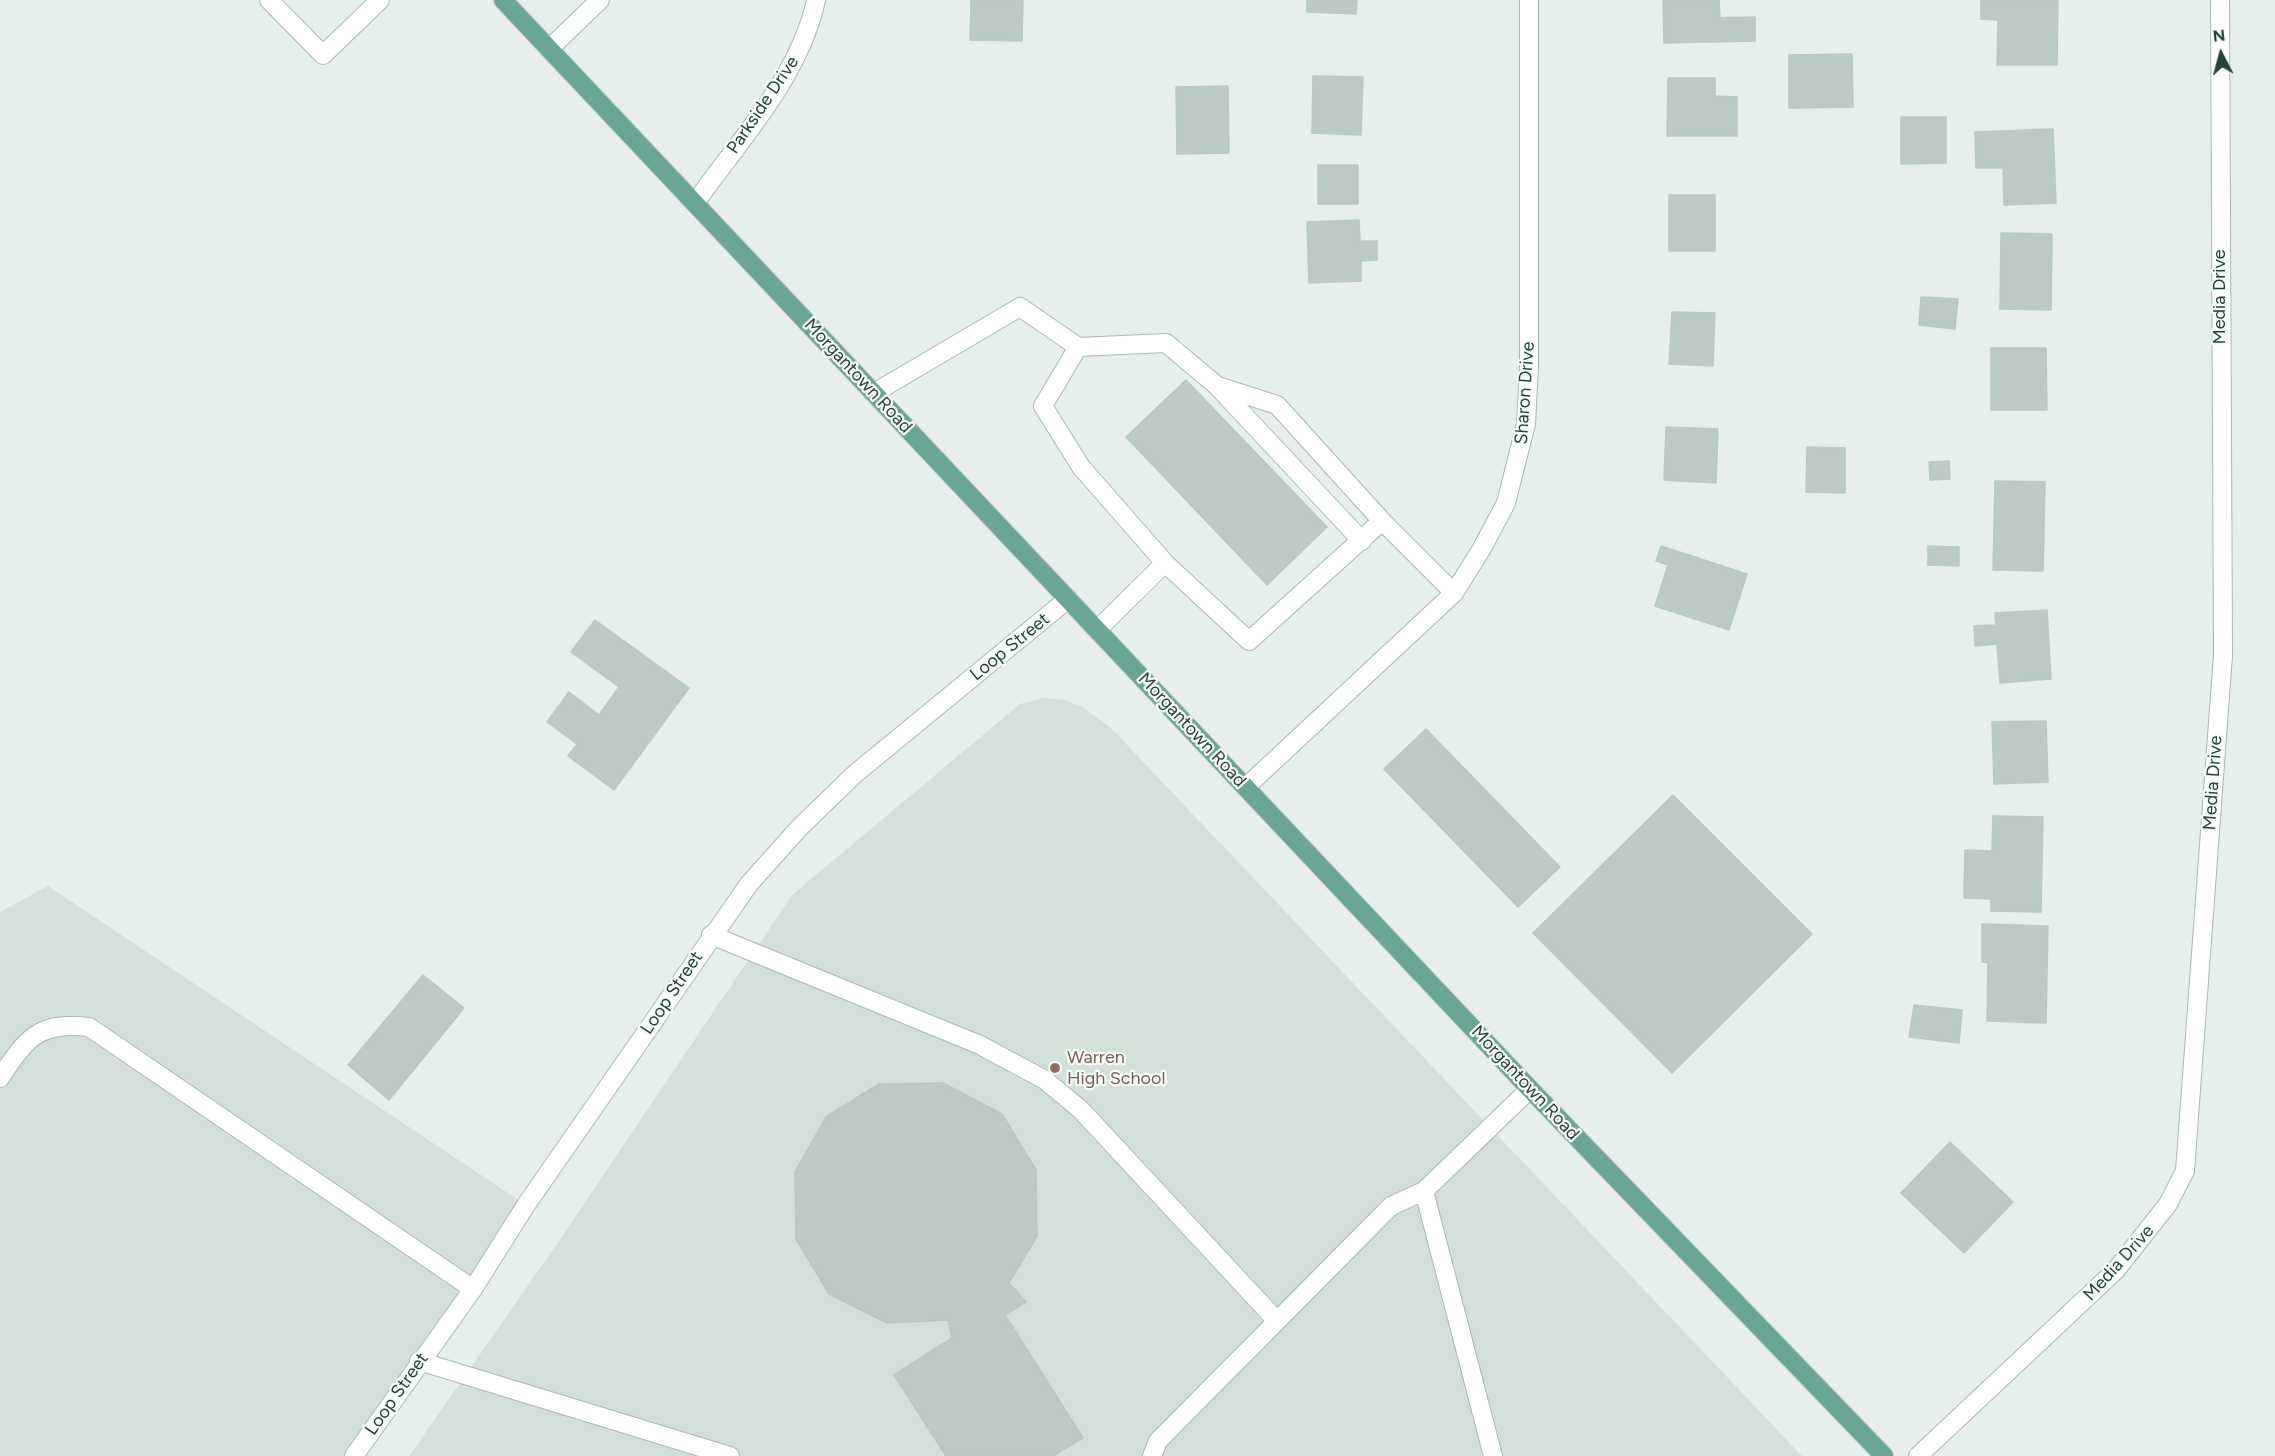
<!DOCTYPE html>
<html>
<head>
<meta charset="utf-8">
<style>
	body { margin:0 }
	#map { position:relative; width:2275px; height:1456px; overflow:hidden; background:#e6efeb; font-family:Figtree,sans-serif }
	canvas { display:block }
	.north { position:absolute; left:2191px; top:24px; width:60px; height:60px; -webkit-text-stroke:4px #f7fbf9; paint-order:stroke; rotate:354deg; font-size:16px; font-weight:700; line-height:24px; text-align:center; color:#24423a }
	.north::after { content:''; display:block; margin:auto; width:21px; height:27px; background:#24423a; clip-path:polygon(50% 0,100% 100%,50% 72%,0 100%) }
</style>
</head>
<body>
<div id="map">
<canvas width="2275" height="1456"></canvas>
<div class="north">N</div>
</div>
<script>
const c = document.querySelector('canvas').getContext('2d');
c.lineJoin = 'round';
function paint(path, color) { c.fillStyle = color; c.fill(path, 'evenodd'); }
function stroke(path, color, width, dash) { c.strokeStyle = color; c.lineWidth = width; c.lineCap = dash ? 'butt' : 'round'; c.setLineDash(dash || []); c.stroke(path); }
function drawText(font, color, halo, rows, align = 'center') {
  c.font = font + ' Figtree,sans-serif'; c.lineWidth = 4.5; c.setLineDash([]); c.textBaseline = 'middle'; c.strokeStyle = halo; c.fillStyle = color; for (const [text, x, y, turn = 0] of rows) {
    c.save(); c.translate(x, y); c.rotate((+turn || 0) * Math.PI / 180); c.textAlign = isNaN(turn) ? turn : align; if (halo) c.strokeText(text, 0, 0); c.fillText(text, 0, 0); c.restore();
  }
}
paint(new Path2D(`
	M1044 698 1065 700 1084 708 1111 728 1802 1456H409L559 1241 792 895 1020 704Z
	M48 886 526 1205 354 1456H0V912Z`), '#d4dfda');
const building = new Path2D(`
	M971 0H1023L1022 41 970 40Z
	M1307 0H1357L1356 14 1307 12Z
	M1663 0H1719L1720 18 1755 17V41L1664 43Z
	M1981 0H2058L2057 65H1997L1998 20 1981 19Z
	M1852 54 1853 107 1789 108V55Z
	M1313 76 1363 77 1361 135 1312 133Z
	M1668 78H1715V96L1737 97V136H1667Z
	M1228 86 1229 153 1177 154 1176 87Z
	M1901 117H1946V163L1901 164Z
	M2053 129 2056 203 2004 205 2003 168H1976L1975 132Z
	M1318 165H1358V204H1318Z
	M1669 195H1715V251H1669Z
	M1359 220 1360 241H1377V260L1361 261V281L1309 283 1307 222Z
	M2001 233 2052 234 2051 310 2000 309Z
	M1921 297 1958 299 1955 329 1919 325Z
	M1672 312 1715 313 1713 366 1669 364Z
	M1991 348H2046L2047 410H1991Z
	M1186 380 1327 527 1267 585 1126 437Z
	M1666 427 1718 429 1716 483 1664 480Z
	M1807 447 1845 448V493L1806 492Z
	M1949 461 1950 479 1930 480 1929 462Z
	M1995 481 2045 482 2043 571 1993 570Z
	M1661 546 1747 574 1729 630 1655 606 1668 565 1656 561Z
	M1928 546 1959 547V566L1928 565Z
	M2047 610 2051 679 2000 683 1997 644 1975 646 1974 626 1996 625 1995 613Z
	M595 620 689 688 614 790 568 756 577 744 547 722 569 692 599 715 619 687 571 652Z
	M2046 721 2048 782 1994 784 1992 722Z
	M1426 729 1560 867 1518 907 1384 769Z
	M1673 795 1812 934 1672 1073 1533 933Z
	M1993 816 2043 817 2041 912 1991 911V899L1964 898 1965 850 1992 851Z
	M1982 924 2048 926 2046 1023 1987 1021 1988 963 1982 962Z
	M423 975 464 1008 389 1100 348 1065Z
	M1914 1005 1962 1010 1959 1043 1909 1037Z
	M943 1083 1002 1114 1036 1170 1037 1236 1009 1283 1026 1302 1005 1315 1083 1438 1053 1456H946L894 1375 952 1338 948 1320 887 1323 829 1294 796 1239 795 1172 826 1117 879 1084Z
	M1950 1142 2013 1202 1964 1253 1901 1193Z`);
paint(building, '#bbcac4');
stroke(building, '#b8c9c2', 1.5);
const service = new Path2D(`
	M269 0 323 55 380 0
	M549 49 600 0
	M1078 347 1043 406 1081 467 1165 563 1249 641 1382 521
	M1218 386 1277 405 1382 521 1454 593
	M874 393 1020 307 1078 347 1166 343 1216 385 1362 541
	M1097 630 1165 563
	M711 935 980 1045 1045 1080 1081 1110 1277 1321
	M1424 1191 1493 1456
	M419 1361 730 1456
	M1152 1456 1158 1441 1391 1206 1424 1191 1530 1089`);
const minor = new Path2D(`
	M695 203C739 141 800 76 816 0
	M1246 787 1454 593 1481 550 1506 503 1526 424 1529 366V0
	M0 1078C26 1039 38 1021 89 1027L473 1289
	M354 1456 473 1289 526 1205 749 884 800 827 856 773 1068 599
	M1918 1456 2116 1270 2168 1204 2185 1171 2223 655 2220 0`);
const primary = new Path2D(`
	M503 0 1530 1089 1884 1456`);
stroke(service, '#a8b8b2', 20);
stroke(minor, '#a8b8b2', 20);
stroke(primary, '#c2cac8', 20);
stroke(service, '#fff', 18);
stroke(minor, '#fff', 18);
stroke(primary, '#6aa596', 18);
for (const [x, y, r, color] of [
	[1055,1068,6,"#8d6e63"]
]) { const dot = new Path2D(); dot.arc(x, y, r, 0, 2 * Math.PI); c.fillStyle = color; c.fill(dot); stroke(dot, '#f7fbf9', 2); }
drawText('18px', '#24423a', '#f7fbf9', [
	["Parkside Drive",763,105,-56],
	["Media Drive",2220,297,-90],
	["Morgantown Road",858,376,47],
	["Sharon Drive",1525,393,-86],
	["Loop Street",1010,647,-39],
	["Morgantown Road",1192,730,47],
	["Media Drive",2213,783,-86],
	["Loop Street",672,993,-56],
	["Morgantown Road",1525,1083,47],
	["Media Drive",2119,1263,-48],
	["Loop Street",397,1394,-55]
]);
drawText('18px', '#785e54', '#f7fbf9', [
	["Warren",1067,1058],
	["High School",1067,1079]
], 'left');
</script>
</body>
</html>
